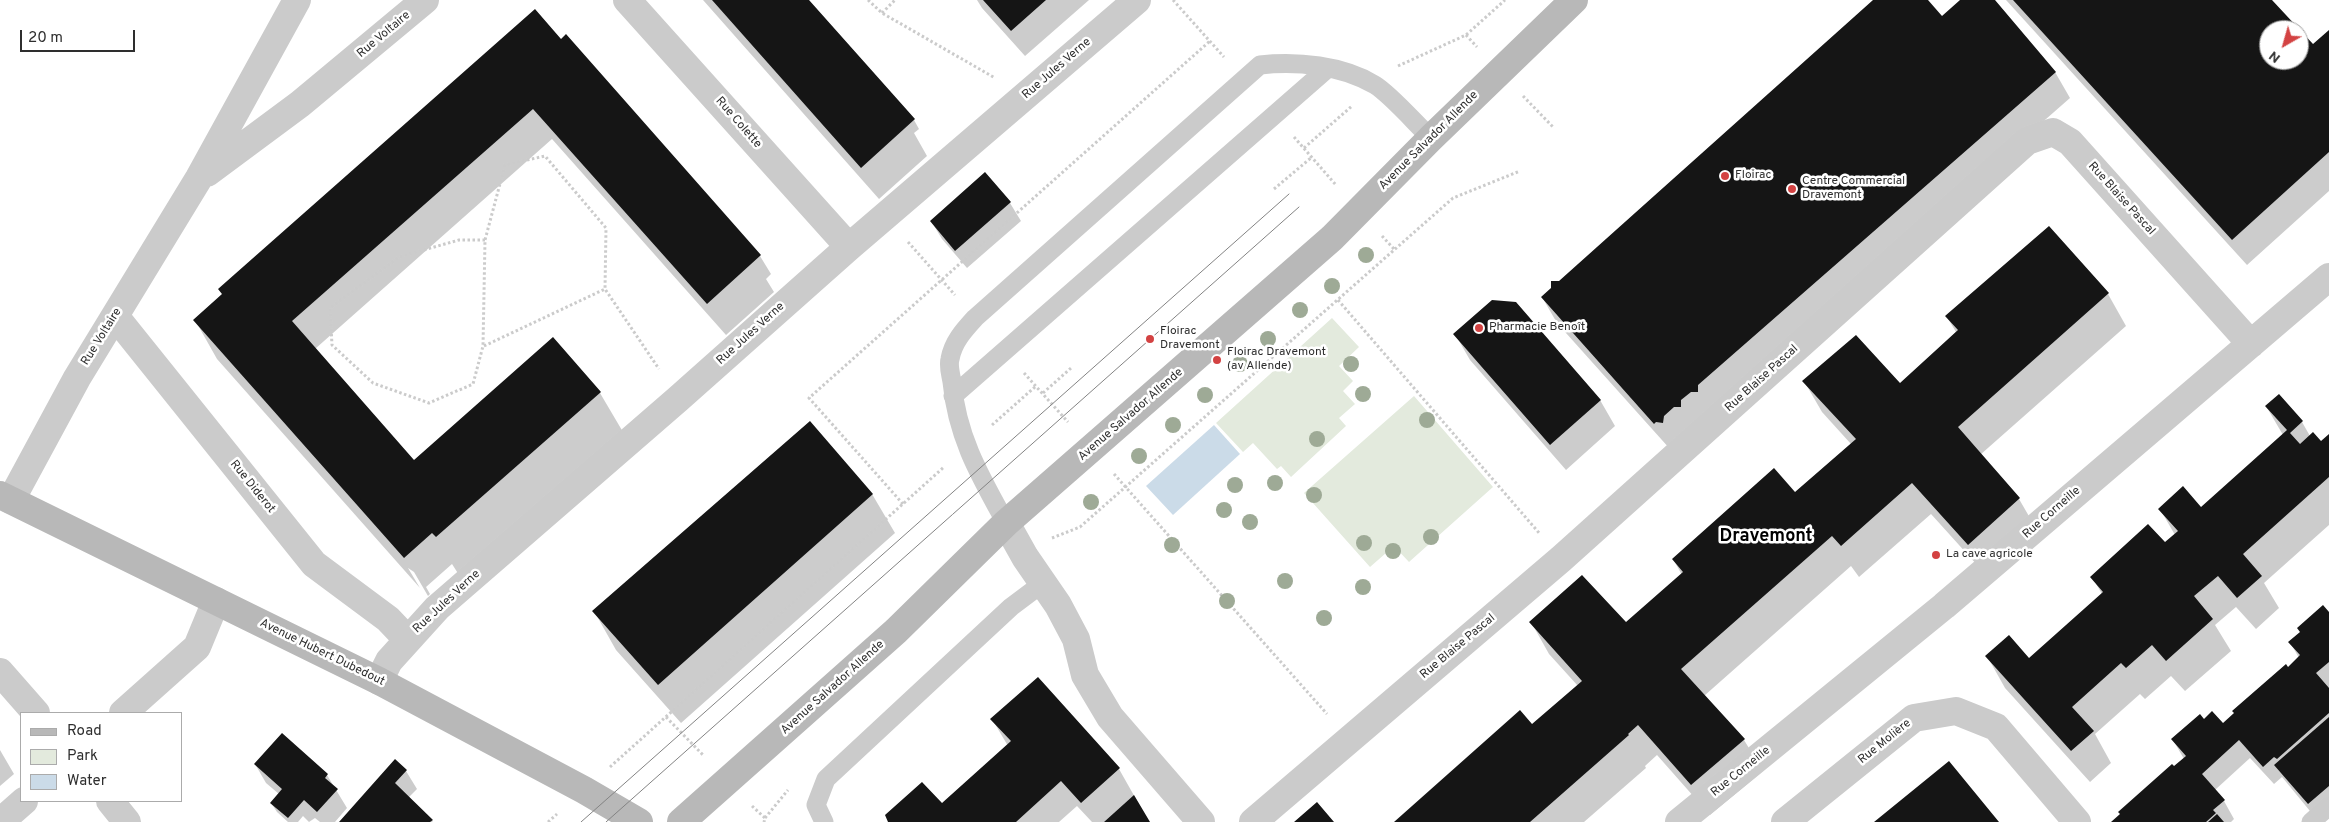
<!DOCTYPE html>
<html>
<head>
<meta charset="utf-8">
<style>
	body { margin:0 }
	#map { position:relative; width:2329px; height:822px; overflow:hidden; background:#fff; font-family:Overpass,sans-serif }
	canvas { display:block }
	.legend { position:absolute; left:20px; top:712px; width:162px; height:90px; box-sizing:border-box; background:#fff; border:1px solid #ababab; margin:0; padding:6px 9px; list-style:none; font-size:15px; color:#2e2e2e }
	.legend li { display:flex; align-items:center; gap:10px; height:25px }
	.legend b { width:25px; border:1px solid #ababab }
	.north { position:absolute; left:2259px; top:20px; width:50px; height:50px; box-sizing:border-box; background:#fff; border:1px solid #ababab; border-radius:50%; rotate:218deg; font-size:14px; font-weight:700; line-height:20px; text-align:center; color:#2e2e2e }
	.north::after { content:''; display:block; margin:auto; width:18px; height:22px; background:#d34242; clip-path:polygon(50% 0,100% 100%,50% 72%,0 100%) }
	.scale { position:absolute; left:20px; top:30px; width:115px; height:22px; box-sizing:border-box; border:2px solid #2e2e2e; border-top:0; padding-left:6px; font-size:15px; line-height:18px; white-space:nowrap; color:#2e2e2e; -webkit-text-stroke:4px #fff; paint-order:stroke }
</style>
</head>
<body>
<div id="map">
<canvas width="2329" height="822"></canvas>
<ul class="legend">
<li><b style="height:6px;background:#b8b8b8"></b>Road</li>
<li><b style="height:14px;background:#e3eadd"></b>Park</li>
<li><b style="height:14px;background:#cbdbe8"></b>Water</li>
</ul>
<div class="north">N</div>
<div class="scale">20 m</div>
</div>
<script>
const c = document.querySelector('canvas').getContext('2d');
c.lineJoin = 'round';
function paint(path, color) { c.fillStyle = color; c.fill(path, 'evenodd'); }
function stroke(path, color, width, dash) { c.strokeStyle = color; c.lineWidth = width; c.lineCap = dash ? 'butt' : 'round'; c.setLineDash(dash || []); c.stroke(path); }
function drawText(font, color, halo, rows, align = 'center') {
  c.font = font + ' Overpass,sans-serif'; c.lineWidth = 5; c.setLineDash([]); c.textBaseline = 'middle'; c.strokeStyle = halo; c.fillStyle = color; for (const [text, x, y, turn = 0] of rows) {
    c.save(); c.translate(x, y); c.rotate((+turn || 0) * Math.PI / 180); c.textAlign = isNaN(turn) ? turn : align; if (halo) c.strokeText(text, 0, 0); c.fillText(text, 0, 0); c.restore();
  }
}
paint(new Path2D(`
	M1332 318 1359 347 1339 366 1353 381 1343 391 1355 404 1339 418 1346 426 1291 477 1281 466 1277 469 1253 443 1243 452 1216 423Z
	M1414 396 1493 487 1409 562 1394 546 1370 567 1304 493Z`), '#e3eadd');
paint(new Path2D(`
	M1214 425 1240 454 1173 515 1146 486Z`), '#cbdbe8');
paint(new Path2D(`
	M703 0H808L914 120 919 129 914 133 927 156 879 199Z
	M977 0H1089L1025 56 982 8Z
	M1876 0H1926L1942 18 1962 0H1993L2055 72 2070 98 1670 449 1557 323 1542 297Z
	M2006 0H2271L2298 30H2269V60H2299V31L2313 46 2329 32V191L2247 265Z
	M566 36 760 256 771 274 766 279 774 292 726 335 552 139 315 349 414 462 553 339 600 393 623 432 459 575 452 564 426 587 430 594 428 596 414 572 408 568 420 588 217 359 195 320 223 295 219 290Z
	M984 174 1010 203 1021 221 967 268 942 239 931 221Z
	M2108 294 2126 326 1980 455 2019 499 2037 530 1987 576 1931 514 1859 577 1851 566 1704 696 1744 740 1763 771 1710 815 1657 755 1645 766 1646 768 1584 822H1396L1532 726 1578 686 1549 654 1531 622 1626 624 1682 575 1673 559 1795 494 1851 444 1822 412 1804 381 1900 385 1956 332 1947 317Z
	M1455 334 1600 400 1615 426 1566 470 1470 360Z
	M2266 406 2302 422 2310 436 2321 443 2329 436V525L2264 583 2279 608 2256 629 2236 607 2215 625 2231 651 2185 691 2171 676 2145 699 2140 694 2095 734 2111 763 2090 782 2005 688 1987 656 2029 660 2102 594 2092 577 2165 544 2175 535 2160 509 2201 508 2283 435Z
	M872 494 895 533 681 723 616 650 594 611Z
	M2329 614V813L2319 822 2282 777 2274 784 2250 758 2215 790 2224 801 2234 819 2231 822H2113L2184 759 2173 740 2204 720 2223 725 2299 658 2290 642Z
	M1038 679 1119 769 1149 822H1092L1077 806 1059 822H890L942 805 1008 746 992 719Z
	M0 750 14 774 0 786Z
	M395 761 406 771 417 789 408 798 433 822H340Z
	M255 764 327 775 347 808 335 822H320L315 818 309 822 303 816 298 822H288L277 812 271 803 279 794 266 783Z`), '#0003');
paint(new Path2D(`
	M712 0H809L915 119 861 168Z
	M983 0H1046L1011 31Z
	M1873 0H1928L1942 16 1960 0H1995L2056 72 1698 385V392H1691L1681 400V407H1674L1664 416 1663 423 1656 422 1654 424 1541 297 1551 288V281H1559Z
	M2013 0H2272L2313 44 2329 30V152L2232 240ZM2269 30H2299V60H2269Z
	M535 9 561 39 566 34 761 255 707 304 533 109 292 321 414 460 553 337 601 392 436 537 432 533 404 558 193 320 222 294 218 289Z
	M985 172 1011 202 955 251 930 221Z
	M2049 226 2109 293 1958 427 2020 498 1968 545 1912 483 1841 546 1832 536 1681 669 1745 739 1691 785 1638 725 1628 734 1629 735 1530 822H1394L1520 710 1532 724 1582 681 1529 622 1582 575 1626 622 1683 572 1672 559 1774 468 1795 492 1856 439 1802 381 1856 335 1900 383 1958 330 1945 316Z
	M1492 300 1516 302 1601 400 1550 445 1453 334Z
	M2279 394 2303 421 2290 433 2300 444 2313 432 2321 441 2329 434V477L2243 554 2262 576 2237 598 2218 576 2194 596 2213 619 2166 661 2152 645 2126 668 2121 663 2072 707 2094 731 2071 751 1985 656 2009 635 2029 658 2103 592 2090 577 2148 524 2165 542 2178 531 2158 509 2183 486 2201 507 2287 430 2265 406Z
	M810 421 873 494 658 685 592 611Z
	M2323 605 2329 612V662L2316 673 2329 688V713L2277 759 2274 757 2263 767 2239 740 2202 774 2225 800 2213 810 2216 813 2206 822H2111L2120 814 2118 812 2172 764 2174 766 2186 756 2171 739 2200 714 2204 719 2212 711 2223 723 2234 713 2232 711 2286 664 2288 667 2300 655 2288 642 2300 632 2297 628Z
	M1038 677 1120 768 1081 803 1061 781 1016 822H888L885 815 922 782 942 803 1011 741 990 719Z
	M2329 717V786L2308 804 2274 765Z
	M282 733 328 774 325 778 338 789 317 812 304 800 288 818 270 803 282 789 254 764Z
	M395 759 407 770 395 783 433 820 430 822H339Z
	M1949 761 1999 822H1874Z
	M1134 795 1150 822H1104Z
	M1317 802 1334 822H1294Z
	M2217 814 2224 822H2208Z`), '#151515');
stroke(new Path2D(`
	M868 0 882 13 995 78
	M1173 0 1224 57
	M882 13 895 0
	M1466 35 1477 47
	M1398 66 1466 35 1505 0
	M1523 96 1554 128
	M1294 137 1336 185
	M1304 148 1352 106
	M1274 189 1312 157
	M1382 236 1394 249
	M485 240H459L399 257 330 308 332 345 373 383 429 403 473 384 483 346 485 240 505 165 545 156 606 228 605 289 659 369
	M908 242 955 295
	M1338 300 1540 534
	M484 346 605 289
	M1024 373 1068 422
	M1043 393 1071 368
	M992 425 1036 386
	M1114 474 1327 714
	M903 504 809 398 1210 41
	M1052 538 1080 527 1453 198 1520 171
	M666 717 704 756
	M610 767 944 467
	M752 806 765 818 764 822
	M765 818 788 790
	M548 822 557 814`), '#cbcbcb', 3, [2.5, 2.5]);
stroke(new Path2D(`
	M953 396 1328 68
	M1006 523C980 476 957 437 952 382 951 375 948 366 950 359 953 342 964 330 975 318L1260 65C1297 61 1342 65 1375 85 1391 95 1416 124 1431 138
	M824 822 816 805 826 779 1011 607 1043 583
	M2311 822 2329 806`), '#cbcbcb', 19);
stroke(new Path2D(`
	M627 0 849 247
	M207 173 300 104 425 0
	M115 316 314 564 388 619 407 639
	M11 500 77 378 199 178 297 0
	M1006 523 1025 557 1058 605 1076 639 1085 675 1110 717 1201 822
	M0 672 36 713
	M379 681 389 661 437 608 678 399 849 247 1137 0
	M123 713 197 647 216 601
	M110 801 127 822
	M0 822 24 801
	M1253 822 1561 559 2027 141 2053 132 2070 142 2251 344
	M1679 822 1944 606 2329 277
	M1785 822 1914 718 1956 711 1996 727 2077 822`), '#cbcbcb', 28);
stroke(new Path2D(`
	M0 495 379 681 584 790 639 822
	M681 822 896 631 1006 523 1332 238 1431 138 1574 0`), '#b8b8b8', 28);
stroke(new Path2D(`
	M581 822 1289 194
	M606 822 1299 207`), '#838383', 1);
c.fillStyle = '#9eaa96';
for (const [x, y] of [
	[1366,255],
	[1332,286],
	[1300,310],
	[1268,339],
	[1240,364],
	[1351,364],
	[1363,394],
	[1205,395],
	[1427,420],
	[1173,425],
	[1317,439],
	[1139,456],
	[1275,483],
	[1235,485],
	[1314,495],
	[1091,502],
	[1224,510],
	[1250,522],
	[1431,537],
	[1364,543],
	[1172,545],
	[1393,551],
	[1285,581],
	[1363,587],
	[1227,601],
	[1324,618]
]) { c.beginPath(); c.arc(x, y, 8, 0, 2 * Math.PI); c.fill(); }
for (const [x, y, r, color] of [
	[1725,176,5,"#d34242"],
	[1792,189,5,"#d34242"],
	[1479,328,5,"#d34242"],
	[1150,339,5,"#d34242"],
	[1217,360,5,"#d34242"],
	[1936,555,5,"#d34242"]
]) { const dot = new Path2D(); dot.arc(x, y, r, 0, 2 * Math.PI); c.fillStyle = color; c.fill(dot); stroke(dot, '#fff', 2); }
drawText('12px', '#2e2e2e', '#fff', [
	["Rue Voltaire",384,35,-40],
	["Rue Jules Verne",1057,69,-41],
	["Rue Colette",738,123,49],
	["Avenue Salvador Allende",1429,141,-45],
	["Rue Blaise Pascal",2121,199,48],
	["Rue Jules Verne",751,334,-42],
	["Rue Voltaire",102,337,-58],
	["Rue Blaise Pascal",1762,379,-42],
	["Avenue Salvador Allende",1131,415,-41],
	["Rue Diderot",252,487,51],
	["Rue Corneille",2052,513,-41],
	["Rue Jules Verne",447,602,-43],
	["Rue Blaise Pascal",1458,647,-40],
	["Avenue Hubert Dubedout",322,653,26],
	["Avenue Salvador Allende",833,688,-42],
	["Rue Molière",1885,742,-39],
	["Rue Corneille",1741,772,-39]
]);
drawText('12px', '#2e2e2e', '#fff', [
	["Floirac",1735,176],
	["Centre Commercial",1802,182],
	["Dravemont",1802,196],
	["Pharmacie Benoît",1489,328],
	["Floirac",1160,332],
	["Dravemont",1160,346],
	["Floirac Dravemont",1227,353],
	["(av Allende)",1227,367],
	["La cave agricole",1946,555]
], 'left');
drawText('bold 18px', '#000', '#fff', [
	["Dravemont",1766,537]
]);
</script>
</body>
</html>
